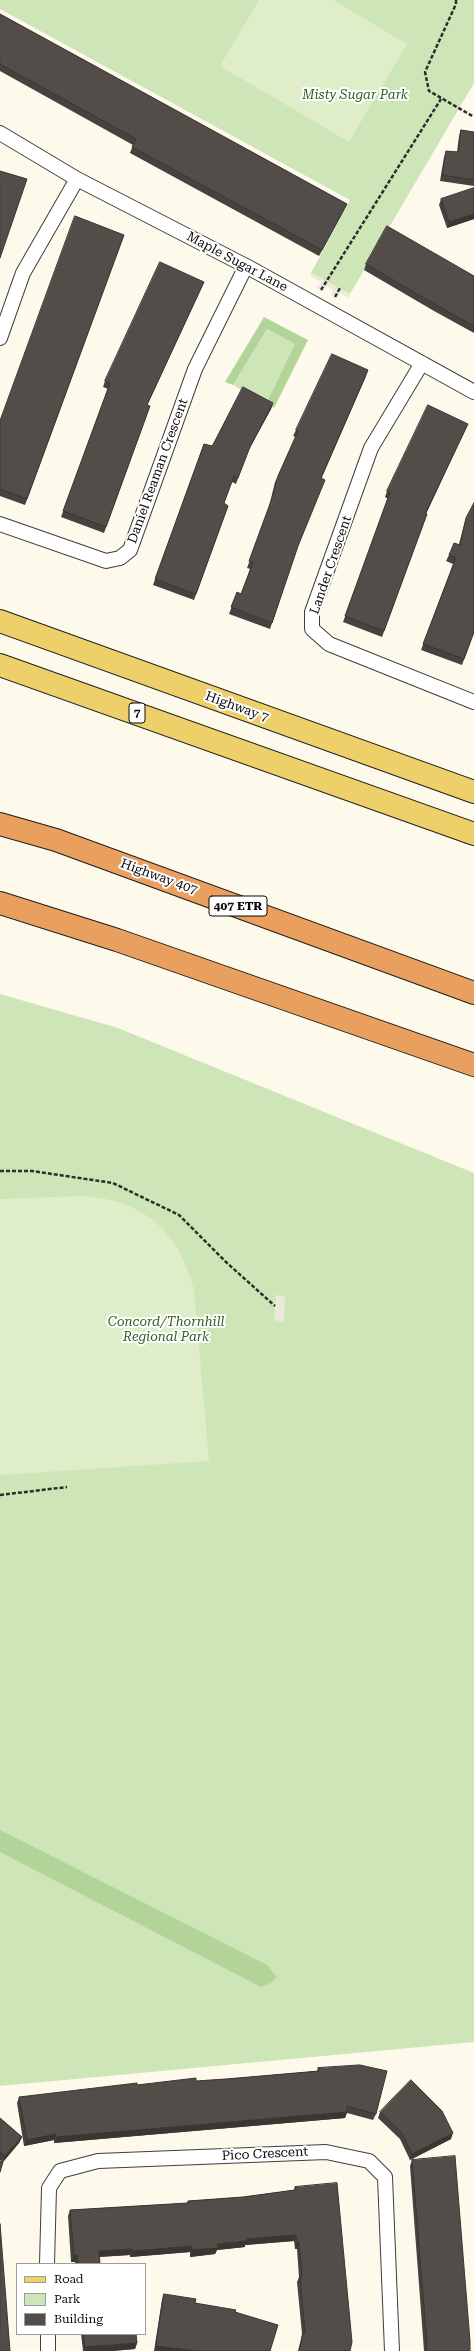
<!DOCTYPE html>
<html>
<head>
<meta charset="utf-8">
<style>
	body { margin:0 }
	#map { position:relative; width:474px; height:2351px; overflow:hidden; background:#fefaeb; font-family:"Roboto Serif",serif }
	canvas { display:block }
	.legend { position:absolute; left:16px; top:2263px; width:130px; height:72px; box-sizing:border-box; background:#fff; border:1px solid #9d9d9d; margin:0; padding:5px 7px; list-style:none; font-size:12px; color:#0b0b0b }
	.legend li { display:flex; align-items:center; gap:8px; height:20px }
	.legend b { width:20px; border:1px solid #9d9d9d }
</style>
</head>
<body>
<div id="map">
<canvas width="474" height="2351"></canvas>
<ul class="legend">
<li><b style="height:5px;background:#eed06a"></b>Road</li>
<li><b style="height:11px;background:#cee5b8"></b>Park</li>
<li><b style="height:11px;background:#534d49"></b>Building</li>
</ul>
</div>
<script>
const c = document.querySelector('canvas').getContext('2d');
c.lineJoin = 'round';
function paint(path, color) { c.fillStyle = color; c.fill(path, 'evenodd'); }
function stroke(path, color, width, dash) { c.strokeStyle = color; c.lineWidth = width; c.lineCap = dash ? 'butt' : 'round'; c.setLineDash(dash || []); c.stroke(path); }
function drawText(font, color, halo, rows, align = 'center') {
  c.font = font + ' "Roboto Serif",serif'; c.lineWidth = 4; c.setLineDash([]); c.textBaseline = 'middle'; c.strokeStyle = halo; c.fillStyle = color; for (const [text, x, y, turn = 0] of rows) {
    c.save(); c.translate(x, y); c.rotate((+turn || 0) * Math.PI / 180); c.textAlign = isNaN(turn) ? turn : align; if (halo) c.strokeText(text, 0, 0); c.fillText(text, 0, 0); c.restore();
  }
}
paint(new Path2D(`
	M0 0H474V83L350 294 311 273 350 200 0 9Z
	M267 329 295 344 266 404 233 385Z
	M0 994 118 1028 474 1173V2042L0 2086Z`), '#cee5b8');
paint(new Path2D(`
	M264 317 308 340 274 408 266 404 295 344 267 329 233 385 225 382Z
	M0 1830 267 1965 277 1977 271 1983 261 1987 0 1852Z`), '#b2d498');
paint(new Path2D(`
	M259 0H333L407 44 349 142 220 66Z
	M83 1196C144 1200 179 1231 194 1290L209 1461 0 1475V1199Z`), '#e0edc9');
paint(new Path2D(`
	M311 273 350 294 348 298 340 293 337 298 331 295 333 290 326 286 323 291 317 288 321 282 310 276Z
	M276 1295 285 1296 284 1322 274 1320Z`), '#ece8dc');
const street = new Path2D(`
	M0 133 77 179 246 266 474 392
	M0 338 23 273 77 179
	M422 363 371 448 312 612V629L329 644 474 702
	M0 524 106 561 120 558 130 550 195 369 246 266
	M47 2264 49 2188 60 2171 98 2161 326 2152 369 2161 385 2177 392 2351
	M48 2351V2334`);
const primary = new Path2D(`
	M0 621 474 792
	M0 665 474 834`);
const highway = new Path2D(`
	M0 824 56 840 474 993
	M0 903 117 940 474 1065`);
stroke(street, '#3e3e3e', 16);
stroke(primary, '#1c1c1c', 24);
stroke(highway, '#1c1c1c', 24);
stroke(new Path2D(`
	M456 0V4L425 72 429 91 474 117
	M321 290 441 99
	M335 297 340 288
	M0 1171H32L113 1183 179 1215 227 1263 275 1306
	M0 1495 67 1487`), '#2d2d2d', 2.5, [4, 2]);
stroke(street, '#fff', 14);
stroke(primary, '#eed06a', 22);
stroke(highway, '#e99f5d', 22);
paint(new Path2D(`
	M0 14 347 204 344 210 319 256 130 153 133 145 0 71Z
	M461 130 474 132V186L440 181 444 157 446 151 457 152 459 136Z
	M474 188V219L447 228 439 205 441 199Z
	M124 235 25 505 0 496V421Z
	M366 264 474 276V333L434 311 364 270Z
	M201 288 147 405 150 406 104 533 61 517 108 389 103 387 105 381Z
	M366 376 321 478 270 629 229 614 237 592 241 594 250 569 247 568 269 507 275 482 278 476 296 437 293 436 296 430Z
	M273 403 271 409 247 453 236 484 232 482 224 503 228 506 194 600 153 585 204 444 212 446Z
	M465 430 426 514H427L382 637 343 622 388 499 385 497 387 491Z
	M466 518 474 632 462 665 421 650 453 564 446 561 449 555 459 544 464 525Z
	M318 2068 376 2114 373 2120 347 2113 345 2118 54 2143V2140L24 2146 17 2103 19 2097 137 2085 196 2081 226 2079 317 2071Z
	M380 2112 451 2139 410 2160 400 2139 378 2118Z
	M0 2118 22 2137 19 2143 3 2162 0 2160Z
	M412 2160 470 2351H424L410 2166Z
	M295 2187 350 2351H298L301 2339 302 2334 297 2282 299 2277 297 2249H295L294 2241 245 2245V2247L217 2250 215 2254 190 2257V2252L130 2257V2255L99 2257 100 2264H75V2262H71L68 2216 70 2210 187 2203 188 2201 243 2197 294 2190Z
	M164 2294 195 2303 235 2312 270 2351H154L162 2300Z
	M81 2334H136L137 2343 135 2349 112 2351H83Z`), '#47423f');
paint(new Path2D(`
	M347 204 344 210 319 256 322 250Z
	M474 214V219L447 228 449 222Z
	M204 282 201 288 144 411 147 405Z
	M368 370 366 376 319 484 321 478Z
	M273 403 271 409 247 453 250 447Z
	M468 424 465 430 423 520 425 514Z
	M347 2112 345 2118 54 2143 56 2137Z
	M453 2133 451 2139 410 2160 412 2154Z
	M56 2134 54 2140 24 2146 27 2140Z
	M22 2137 19 2143 3 2162 5 2156Z
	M296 2235 294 2241 245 2245V2247L217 2250 215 2254 190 2257 192 2250 217 2244 247 2239Z
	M299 2242 297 2249H295L297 2243Z
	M192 2246 190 2252 130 2257 133 2251Z
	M132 2249 130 2255 96 2257 99 2251Z
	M77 2255 75 2262H71L74 2256Z
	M137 2343 135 2349 112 2351H84L85 2347Z
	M156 2346 196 2351H155Z`), '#3a3633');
const building = new Path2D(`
	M0 14 347 204 322 250 132 147 136 139 0 64Z
	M461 130 474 132V180L442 175 446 151 458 152Z
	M0 171 27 179 0 258Z
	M474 188V214L449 222 441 199Z
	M75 216 124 235 27 499 0 489V421Z
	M387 226 474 276V326L436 305 366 264Z
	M160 262 204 282 147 405 150 406 106 527 63 511 110 383 105 381Z
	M332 354 368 370 321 478 325 480 298 546 272 623 231 607 237 592 241 594 253 563 249 561 271 501 278 476 298 431 296 430Z
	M243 387 273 403 250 447 238 478 234 476 224 503 228 506 196 594 155 579 204 444 212 446Z
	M428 405 468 424 425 514H427L384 631 345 616 390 492 387 491Z
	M474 503V632L464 659 423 644 456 558 449 555 454 543 460 545 466 518Z
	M360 2065 387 2071 376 2114 347 2106V2112L56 2137V2134L27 2140 19 2097 137 2083V2085L196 2078V2081L226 2079 319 2071 318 2068Z
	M411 2080 442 2111 453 2133 412 2154 402 2133 380 2112Z
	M0 2118 22 2137 5 2156 0 2152Z
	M455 2156 470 2341V2351H426L427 2344 412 2160Z
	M0 2161 3 2162 0 2172Z
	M337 2183 352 2342 350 2351H299L303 2333H305L300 2276H302L299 2242 297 2243 296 2235 247 2239V2241L217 2244 218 2248 192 2250V2246L133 2251 132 2249 99 2251 100 2264H78L77 2255 74 2256 70 2210 188 2203V2201L243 2197 295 2190V2187Z
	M0 2224 10 2351H0Z
	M164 2294 196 2299 195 2303 236 2310 235 2312 278 2325 270 2351H196L156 2346Z
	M84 2334H136L137 2343 85 2347Z`);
paint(building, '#534d49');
stroke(building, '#3a3633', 1);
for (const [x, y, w] of [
	[137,713,16],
	[238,906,58]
]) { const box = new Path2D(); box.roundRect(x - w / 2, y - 10, w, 20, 3); c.fillStyle = '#fff'; c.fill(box); stroke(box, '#0b0b0b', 1); }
drawText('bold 12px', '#0b0b0b', null, [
	["7",137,713],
	["407 ETR",238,906]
]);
drawText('italic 13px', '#2d5d21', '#fff', [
	["Misty Sugar Park",355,95],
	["Concord/Thornhill",166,1322],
	["Regional Park",166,1337]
]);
drawText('13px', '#0b0b0b', '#fff', [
	["Maple Sugar Lane",237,262,28],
	["Daniel Reaman Crescent",158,471,-70],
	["Lander Crescent",331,565,-71],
	["Highway 7",237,707,20],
	["Highway 407",159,877,20],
	["Pico Crescent",265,2154,-3]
]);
</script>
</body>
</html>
